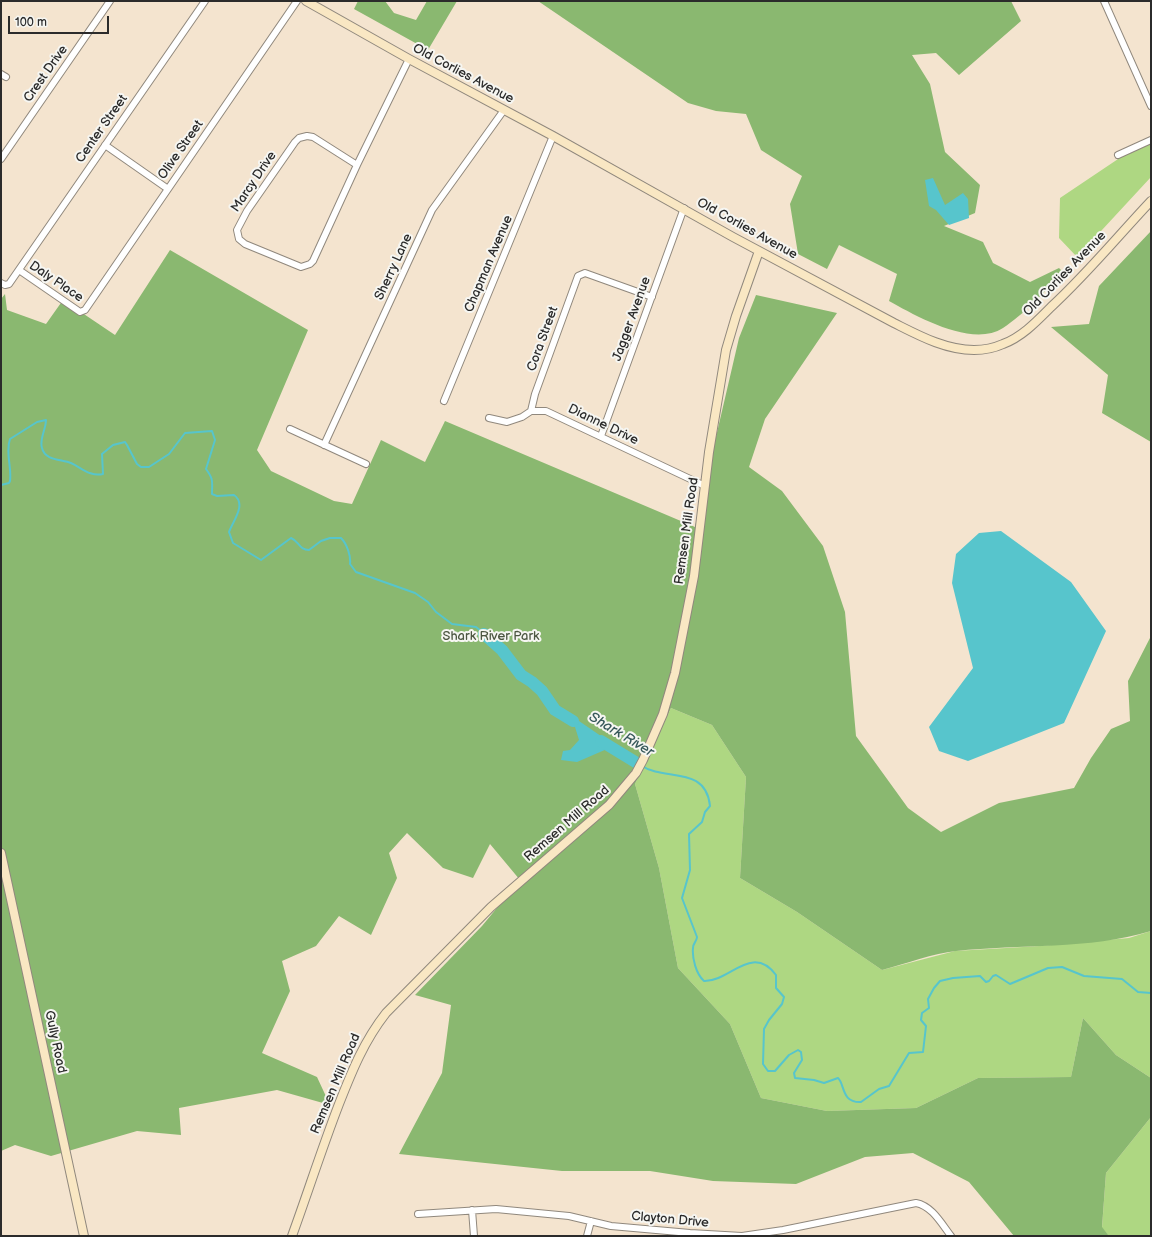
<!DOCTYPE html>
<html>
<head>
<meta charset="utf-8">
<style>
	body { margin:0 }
	#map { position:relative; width:1152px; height:1237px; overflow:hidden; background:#f4e4cf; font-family:"Balsamiq Sans",sans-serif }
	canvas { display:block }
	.frame { position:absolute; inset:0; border:2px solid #2b2b2b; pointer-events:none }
	.scale { position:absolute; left:8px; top:16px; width:101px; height:18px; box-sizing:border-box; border:2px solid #2b2b2b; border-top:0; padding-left:5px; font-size:12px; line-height:14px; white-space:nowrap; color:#2b2b2b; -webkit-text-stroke:3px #f6f6f2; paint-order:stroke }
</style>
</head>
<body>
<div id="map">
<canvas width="1152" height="1237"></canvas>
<div class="frame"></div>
<div class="scale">100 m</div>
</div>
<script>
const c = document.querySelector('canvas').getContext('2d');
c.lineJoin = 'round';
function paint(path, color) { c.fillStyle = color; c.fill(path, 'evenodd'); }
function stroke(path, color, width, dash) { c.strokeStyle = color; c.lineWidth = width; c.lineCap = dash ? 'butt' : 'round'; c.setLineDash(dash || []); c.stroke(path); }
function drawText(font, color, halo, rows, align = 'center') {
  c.font = font + ' "Balsamiq Sans",sans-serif'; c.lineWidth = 4; c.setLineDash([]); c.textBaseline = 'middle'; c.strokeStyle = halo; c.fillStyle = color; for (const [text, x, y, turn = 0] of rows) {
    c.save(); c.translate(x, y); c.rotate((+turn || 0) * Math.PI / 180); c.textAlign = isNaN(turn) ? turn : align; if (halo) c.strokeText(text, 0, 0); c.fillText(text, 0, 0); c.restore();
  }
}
paint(new Path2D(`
	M1151 142V177L1077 257 1059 238 1060 198 1127 153Z
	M671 708 712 725 746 777 740 878 797 912 882 970 955 951 1040 946 1129 938 1151 931V1078L1116 1055 1083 1018 1071 1077 978 1078 916 1108 827 1111 761 1098 730 1024 678 968 659 868 635 784Z
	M1151 1117V1236H1109L1102 1228 1106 1173Z`), '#aed782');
paint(new Path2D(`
	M358 1H385L394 13 416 20 427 1H457L428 50 354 9Z
	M538 1H1011L1021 21 959 75 936 53 912 55 930 84 945 152 980 185 975 213 944 226 983 242 993 263 1030 282 1059 268 1063 272C1047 290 1023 315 1003 328 972 348 916 316 889 301L897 274 839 245 827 269 798 254 790 204 802 176 761 150 746 114 716 111 688 103Z
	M1151 231V442L1102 413 1108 375 1051 327 1089 324 1099 286Z
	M170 250 308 330 257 450 271 471 334 501 352 504 381 440 425 462 445 421 695 527 739 338 756 295 837 313 765 419 749 467 782 491 823 546 845 612 856 736 908 808 941 832 999 803 1074 788 1091 758 1111 729 1130 721 1128 681 1151 636V931C1088 950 1021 944 956 951 934 953 905 964 882 970L797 912 740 878 746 777 712 725 671 708 635 784 659 868 678 968 730 1024 761 1098 827 1111 916 1108 978 1078 1071 1077 1083 1018 1116 1055 1151 1078V1117L1106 1173 1102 1227 1109 1236H1014L969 1182 913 1153 865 1157 796 1184 713 1181 650 1171H562L399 1154 442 1073 451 1005 415 995 482 926 520 880 490 844 473 878 443 868 407 833 389 853 397 878 371 935 339 916 316 946 282 961 290 991 262 1053 317 1077 330 1105 277 1090 179 1108 181 1135 137 1131 51 1156 15 1145 1 1151V299L5 294 7 310 46 324 63 300 115 335Z`), '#8ab870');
paint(new Path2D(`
	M933 178 945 205 963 193 968 199 969 218 949 225 936 210 929 206 925 180Z
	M1001 531 1071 582 1106 631 1064 723 968 761 939 751 929 727 973 668 952 583 956 554 979 533Z
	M563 710 614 745V750L607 749 577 762 561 760 563 751 570 750 579 740 575 727 559 714Z`), '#57c5cc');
stroke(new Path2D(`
	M1 485 9 483 10 481C12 466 5 453 10 439L37 422 46 420C46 429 39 440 42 448 45 461 62 459 71 463 82 468 90 477 103 474L102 454 113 445 125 442 127 445 137 464 141 467H149L169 454 185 433 212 431 215 440 206 469C214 480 212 481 212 494L217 496 234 495C247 504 233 521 229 532L233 543 261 560 291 538C299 541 299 550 309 550L321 541 330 538H341C347 544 351 556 350 564L356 572 415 593 428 602 436 612 452 624 476 627 501 647 515 667 531 681 559 714
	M642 766C664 781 706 765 710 806L705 812 702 822 689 834 690 870 682 898 697 937C697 941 693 943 693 948 692 958 696 974 704 981 729 982 752 943 776 975V988L784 997 782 1004 769 1020 764 1029 763 1064 768 1071H775L789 1055 798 1050 801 1052 802 1060 794 1073 795 1078 814 1080 824 1083 838 1078C845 1084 841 1103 861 1102L879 1089 889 1086 909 1053 923 1052 926 1026 921 1020 922 1013 929 1008 928 999 934 988 940 981 953 978 980 976 986 982 989 981 993 976 996 975 1010 984 1048 968 1062 967 1084 976 1122 979 1138 992 1151 993`), '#57c5cc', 2);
stroke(new Path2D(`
	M484 634 502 650 521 675 532 682 542 691 555 710 573 721
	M601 741 637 763`), '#57c5cc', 12);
const street = new Path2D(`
	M1104 1 1151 106
	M1 74 6 77
	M307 136 313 137 357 165 313 261 310 264 301 267 245 244 239 239 237 230 247 211 295 142 299 138Z
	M105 145 168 189
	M1118 155 1151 140
	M1 159 110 1
	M357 165 409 59
	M19 270 80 312 85 310 297 1
	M1 283 5 285 9 284 205 1
	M444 401 553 136
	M531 411 535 394 578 276 585 273 652 297
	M489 418 507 422 522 417 531 411H546L705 486
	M290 429 366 464
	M601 436 684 208
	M324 445 432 210 504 110
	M472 1210 474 1236
	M418 1214 496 1209 569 1216 611 1226 690 1233 742 1236 783 1230 916 1203C932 1206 941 1223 951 1236
	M587 1236 591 1221`);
const secondary = new Path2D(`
	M306 1 409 59 553 136 733 237 894 323C918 335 945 350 974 350 984 350 994 348 1003 344 1022 337 1037 321 1051 307 1087 274 1118 236 1151 201
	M1 853 84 1236
	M292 1236C308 1192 322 1148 339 1104 352 1071 364 1041 386 1013L491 907 609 805 636 773 643 760 663 714 675 673 694 576 709 452 726 350 736 316 759 251`);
stroke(street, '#90887d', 8);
stroke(secondary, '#90887d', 10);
stroke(street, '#fff', 6);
stroke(secondary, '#f9e7c3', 8);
drawText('13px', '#2b2b2b', '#f6f6f2', [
	["Crest Drive",46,74,-55],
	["Old Corlies Avenue",463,74,28],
	["Center Street",102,129,-55],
	["Olive Street",181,150,-55],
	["Marcy Drive",254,182,-56],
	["Old Corlies Avenue",747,229,29],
	["Chapman Avenue",489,264,-67],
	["Sherry Lane",394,267,-65],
	["Old Corlies Avenue",1065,274,-46],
	["Daly Place",56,282,34],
	["Jagger Avenue",632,319,-70],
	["Cora Street",543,339,-70],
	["Dianne Drive",603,425,26],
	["Remsen Mill Road",687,531,-82],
	["Remsen Mill Road",567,824,-41],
	["Gully Road",55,1042,78],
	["Remsen Mill Road",336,1084,-67],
	["Clayton Drive",670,1220,5]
]);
drawText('13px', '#4c5641', '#f6f6f2', [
	["Shark River Park",491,637]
]);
drawText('italic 14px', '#38595b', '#f6f6f2', [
	["Shark River",621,735,31]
]);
</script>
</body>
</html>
